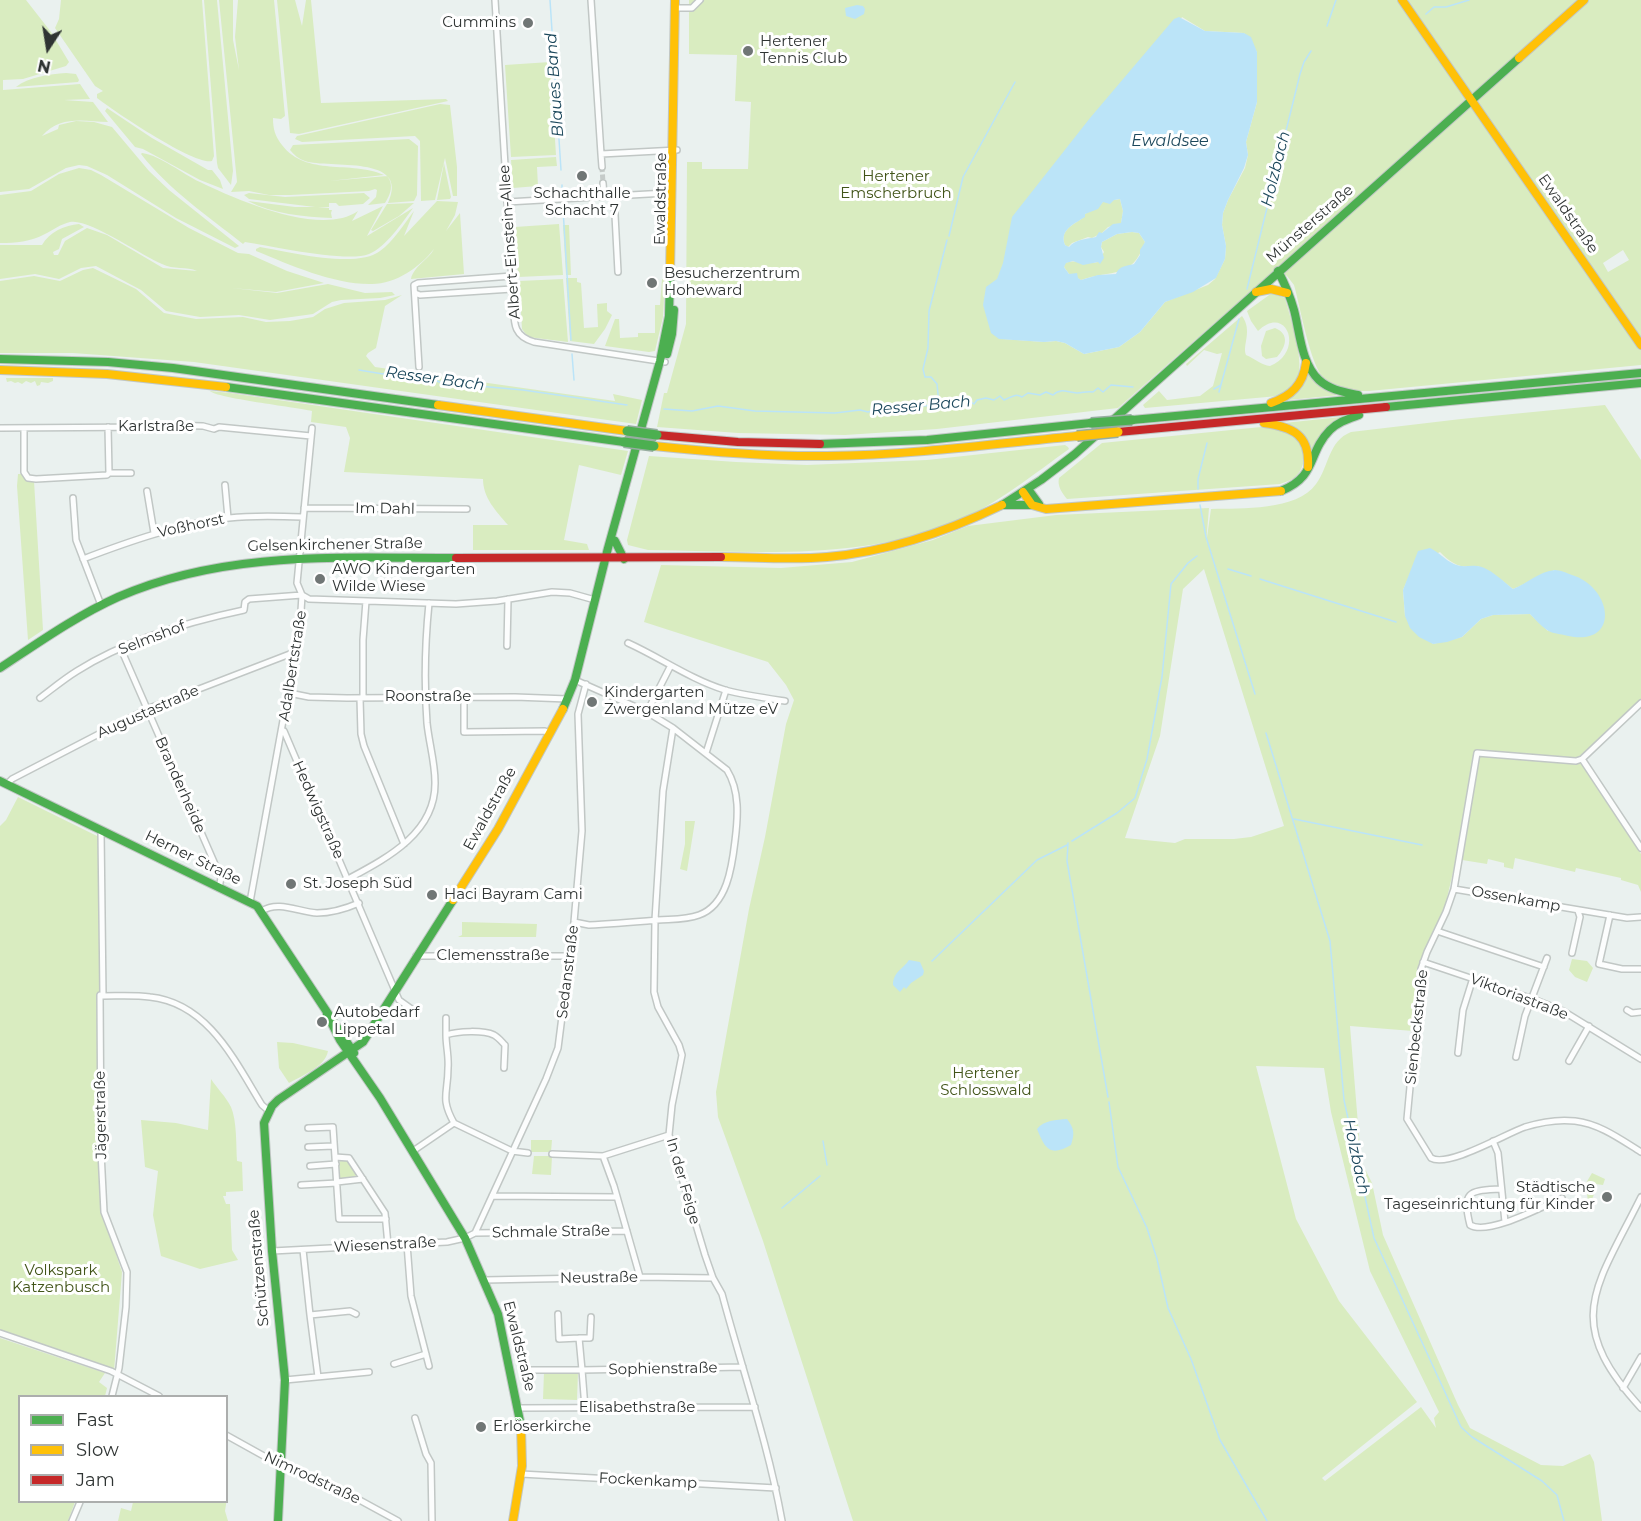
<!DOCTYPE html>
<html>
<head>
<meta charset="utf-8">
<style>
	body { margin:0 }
	#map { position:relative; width:1641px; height:1521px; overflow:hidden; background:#eaf1ef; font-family:Montserrat,sans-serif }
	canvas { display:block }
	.legend { position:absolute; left:18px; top:1395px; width:210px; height:108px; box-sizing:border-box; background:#fff; border:2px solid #acaead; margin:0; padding:8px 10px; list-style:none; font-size:18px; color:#2f3433 }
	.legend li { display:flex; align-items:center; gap:12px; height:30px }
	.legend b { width:30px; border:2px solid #acaead }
	.north { position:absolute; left:18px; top:18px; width:60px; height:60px; -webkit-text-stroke:4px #fff; paint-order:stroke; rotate:192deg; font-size:16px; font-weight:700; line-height:24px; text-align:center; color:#2f3433 }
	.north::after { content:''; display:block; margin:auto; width:21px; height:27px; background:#2f3433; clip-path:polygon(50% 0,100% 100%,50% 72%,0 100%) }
</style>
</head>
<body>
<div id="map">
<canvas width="1641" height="1521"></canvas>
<ul class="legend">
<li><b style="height:8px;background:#4caf50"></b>Fast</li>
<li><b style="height:8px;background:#ffc107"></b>Slow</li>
<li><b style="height:8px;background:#c62828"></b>Jam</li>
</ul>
<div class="north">N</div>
</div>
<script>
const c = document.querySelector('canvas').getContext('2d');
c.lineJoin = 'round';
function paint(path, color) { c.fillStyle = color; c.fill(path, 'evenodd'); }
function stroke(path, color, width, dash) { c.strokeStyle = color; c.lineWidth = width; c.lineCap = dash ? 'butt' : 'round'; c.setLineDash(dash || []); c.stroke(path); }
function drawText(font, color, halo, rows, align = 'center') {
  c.font = font + ' Montserrat,sans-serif'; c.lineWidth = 6; c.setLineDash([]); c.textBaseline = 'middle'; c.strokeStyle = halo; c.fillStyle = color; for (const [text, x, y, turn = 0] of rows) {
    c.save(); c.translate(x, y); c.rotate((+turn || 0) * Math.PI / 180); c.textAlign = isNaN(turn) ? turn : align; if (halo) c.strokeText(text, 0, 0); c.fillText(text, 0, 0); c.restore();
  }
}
paint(new Path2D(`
	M0 0H26L51 32 69 62 66 66 23 79 3 80V90L80 84 90 99 64 100 93 102 108 122C84 121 60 115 42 136L58 129 59 125 76 121 94 122 112 127 149 171 169 190 239 246 235 248 176 218 107 175 87 166 79 165 66 168 29 189 0 192Z
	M61 0H202L214 156 212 161C195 166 114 111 97 98V94L103 91 95 86 55 28 59 19Z
	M204 0H217L233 171 231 185 218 168 217 163Z
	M219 0H233V40L239 70 235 37 238 0H274L285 116 281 119 273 118C273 129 275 136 282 145 306 177 351 160 384 175L329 181 387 176C394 184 391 194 385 203L368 205 376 197 377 190 375 189 369 191 290 195H269L249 191 231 192 237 182Z
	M277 0H295L302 26 306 0H311L321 103 446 99 448 101 299 134 290 133Z
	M689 0H1641V365L1369 391C1354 391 1336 391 1324 379 1310 365 1300 306 1294 285L1287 276 1276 269 1118 408 937 429 845 435 738 433 657 427 664 393H667L686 324 687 162H702V169H748L751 102 735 101 737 55 689 54ZM1182 17 1205 31 1244 33 1257 52V102L1246 142 1248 155 1245 168 1228 200 1223 213 1222 225 1226 246 1225 259 1215 279 1208 285 1165 302 1140 332 1119 347 1084 354 1065 343 1056 341 1044 342 1003 339ZM1623 250 1629 260 1608 272 1603 263Z
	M550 62 556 155 511 157 505 65Z
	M66 73 76 74 79 80 78 82 16 87C28 77 50 74 66 73Z
	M440 104 450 105 457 167V196H453L445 158 435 200 421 201 420 141 415 136 302 142 295 139 297 136Z
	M107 108 152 138 208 170H212L220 180 223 189 200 180 143 149 135 147 105 111Z
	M409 139 418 146 417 195 414 201 388 203C411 154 329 169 305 161 299 159 294 155 290 150L293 145Z
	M142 153C162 156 182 174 200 182 237 200 321 237 358 211L352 221 383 206 367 236 413 208C402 223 386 247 369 254 347 263 271 246 245 242L243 244C208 216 169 190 141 154Z
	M556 157 557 166 537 167 538 186 513 188 511 160Z
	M444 163 451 197 450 199 437 200Z
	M79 168 91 170 101 175 189 228 238 253 249 254 287 271 324 283 276 292 232 288 277 293 328 284 365 293 392 292 395 295 380 298 341 300 332 302 313 314 270 320 239 315 200 317 166 311 141 290 96 266 81 268 59 279 35 274 0 279V245H42C49 232 65 225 79 224L84 227 62 239 59 249 53 252 54 255H58L65 241 87 228 107 235 163 268 197 271C187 266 173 270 162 264 142 256 89 218 70 222 61 224 53 230 45 234 30 242 16 243 0 243V195L31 191 59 174Z
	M249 193 285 197 364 193 370 198 363 204 339 206 336 203H329V207H318L329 208V210H332L331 213 332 218C304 217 273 214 248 201L295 207H315L249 199 244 195Z
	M1120 199 1123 211 1121 224 1108 227 1102 233 1092 238 1088 237 1072 243 1068 247 1065 245C1059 230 1073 225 1084 217L1085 214 1103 202Z
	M437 201 458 202 455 215 446 231 460 213 464 274 411 279C413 267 429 259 434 249 420 267 396 284 372 284 335 285 290 265 256 251V249L260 247C289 252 357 269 380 251 393 242 404 224 414 211L404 236Z
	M414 203 399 216 373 231 371 230 387 204Z
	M559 224 563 275 518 277 515 227Z
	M563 225H569L571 275H566Z
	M1132 232 1139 233 1145 242C1132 280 1112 269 1081 280L1069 274 1064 267 1065 263C1077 259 1086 265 1098 262L1104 252 1101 247 1102 242 1117 234Z
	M93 268 136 289 164 313 196 319 243 317 266 322 290 321 313 317 325 309 344 303 385 300 402 295 385 306 376 348 368 353 366 356 375 367 615 401 613 394 642 400 636 424 194 362 73 353H0V281L34 276 60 281 83 270Z
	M566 278H577V282L581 283 584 328 598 327 597 304 607 303V311L612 315 605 329 594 344 570 341Z
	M563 279 568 342 528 337 522 329 519 281Z
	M662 279 665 280 663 317 655 351 649 352 605 346 615 319H619L620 338 638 337V333H655V305H660Z
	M1272 293 1285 298C1290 317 1304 358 1298 377 1294 386 1287 391 1278 396L1145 408 1143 405 1159 391 1167 400 1200 396 1213 386 1222 353 1217 354 1204 350 1187 366 1186 364 1242 316C1253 331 1242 345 1246 355 1255 359 1262 365 1270 366 1305 352 1287 303 1258 331L1251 321 1247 311Z
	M1275 328C1290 334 1286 347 1277 357L1266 359 1262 356 1261 346 1266 331Z
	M1307 368 1339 395 1288 400Z
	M6 378H53V381L48 383 41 382 40 385 37 386 35 381 31 383 26 381 22 384 18 382 15 383 11 381 7 382Z
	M210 391 230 393 628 451 621 475 579 465 564 540 587 544 589 550H473V525H508C496 511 483 498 483 479L344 472 350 438 346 427 311 422 312 411C295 407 216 398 210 391Z
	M1605 405 1641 460V699L1580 757 1641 854V892L1638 885 1621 880V878L1576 868 1575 872 1515 858 1513 869 1504 867V863L1488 859 1487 864 1456 859 1445 907 1426 950 1413 1031 1350 1026 1361 1161 1372 1183 1383 1235 1458 1405 1470 1428 1541 1465 1563 1466 1590 1454 1594 1462 1602 1521H853L763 1241 718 1117 716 1092 749 909 765 837 786 724 794 700 786 685 768 662 644 622 661 565 781 568 852 562 933 540 968 526 1056 515 1209 508 1206 544 1211 509C1241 508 1297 511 1316 484 1329 467 1328 441 1351 432L1461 419ZM1440 552C1452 564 1460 569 1478 566L1500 579 1513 589C1528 583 1540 575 1555 570L1548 631 1530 614 1493 615 1481 619 1462 637 1433 644 1405 616 1403 590 1414 565ZM1204 569 1284 826 1251 837 1234 839H1185L1175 843 1125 838 1160 736 1183 589ZM1256 1066 1324 1068 1331 1112 1370 1271 1439 1412 1434 1418 1436 1428 1421 1407 1325 1481 1322 1478 1417 1402 1339 1301 1296 1219Z
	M1341 417 1312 460 1310 454 1284 423Z
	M1271 426C1278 429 1288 431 1294 435 1308 445 1307 468 1294 478 1290 481 1284 482 1280 484L1067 499C1062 493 1057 486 1059 478L1102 443Z
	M1065 445 1068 447 1069 449C1034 474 997 504 958 521 859 562 752 551 648 550L628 545 627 540 649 456 736 462 807 465 927 460Z
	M18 474H23L34 481 43 630 28 640 17 486Z
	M18 797 99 837 102 1212 122 1272 114 1371 0 1333V826L6 820Z
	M685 821H695L687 871 680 869 685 844Z
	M462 922 537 924 536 937H458L462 935Z
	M1572 959 1587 961 1593 968 1587 982 1575 977 1569 970Z
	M277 1042 293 1043 328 1051C325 1067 303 1075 289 1083L279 1068Z
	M211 1079C217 1088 226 1097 231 1107 237 1121 236 1145 237 1161L242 1162 243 1191 226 1192V1196H223L226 1204H230L232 1250 238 1260 200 1269 161 1256 153 1215 158 1171 145 1167 141 1120 176 1123 208 1130Z
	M531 1140H552L551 1152H531Z
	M534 1156H552L551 1175 532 1174Z
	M341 1160 348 1161 356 1174 355 1178H340L339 1163Z
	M1592 1173 1605 1179 1603 1185 1595 1184 1592 1189 1595 1192 1590 1204 1588 1203 1586 1183Z
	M0 1338 105 1373 99 1382 107 1388 105 1396H20V1502H75L68 1521H0Z
	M544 1372H578L577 1400 543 1399Z
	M227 1498 225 1511 228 1521H118L121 1508 131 1511 133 1502H226Z`), '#d9ecc0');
paint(new Path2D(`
	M857 5 863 6 865 9 864 14 855 19 846 16 845 8Z
	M1179 17 1205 31 1244 33 1251 37 1257 52V102L1246 142 1248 155 1244 168 1228 200 1223 213 1222 225 1226 246 1225 259 1216 278 1193 292 1165 302 1140 332 1119 347 1084 354 1065 343 1056 341 1044 342 999 339 991 333 983 305 986 287 997 279 1003 263 1012 217 1090 118 1174 19ZM1120 199 1123 211 1121 223 1113 224 1102 233 1099 232 1096 237C1087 239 1076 239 1069 247L1065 245C1059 230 1074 224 1085 217V214L1098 209 1103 202 1110 204 1114 200ZM1132 232 1139 233 1145 242 1140 250V255L1134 264C1126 266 1119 266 1116 274L1098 275 1081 280 1078 278 1077 273 1069 274 1064 267 1066 263 1073 261 1083 265 1098 262 1100 264 1104 258 1101 247 1102 242 1117 234Z
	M1430 548C1439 552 1445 560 1454 564 1463 568 1468 565 1477 566 1489 567 1503 581 1513 589 1527 584 1539 571 1555 570 1560 570 1567 573 1572 575 1614 588 1621 650 1564 635 1559 634 1551 633 1547 630 1541 626 1535 619 1530 614L1493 615 1481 619 1462 637 1447 642 1433 644 1419 637 1410 628 1405 616 1403 590 1418 551Z
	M909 960 920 962 924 971 923 975 911 983 906 989 904 987 900 992 893 985C893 972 903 969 909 960Z
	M1067 1119C1074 1128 1075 1133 1071 1145 1050 1157 1045 1149 1037 1129 1044 1120 1056 1120 1067 1119Z`), '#bbe4f8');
stroke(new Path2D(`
	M550 0 561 170
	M1426 14 1434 7H1446L1469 0
	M1327 26 1336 0
	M562 185V190
	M563 209 571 340
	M949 236 963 177 1015 82
	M1247 289 1300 74 1304 62 1311 51
	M572 354 574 380
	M359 370 383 374 387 372 404 378 412 376 421 380 434 379 439 382 445 381 467 385 523 390 627 405
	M1214 389 1221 385
	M1219 392 1239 319
	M939 404 937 384 931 377H925L923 369 928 348 929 311 947 240
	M664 409 692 411 718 406 755 411 835 413 860 410 868 412 877 409 888 411 904 407 939 405 944 402 949 404 955 400 961 405 970 401 974 404 977 400 986 398 994 400 1000 396 1004 400C1012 397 1015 393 1022 397L1028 393 1040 395 1046 392 1053 395C1061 387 1068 393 1077 393 1083 393 1086 391 1093 392L1098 388 1103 392 1111 385 1133 387
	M1198 489V479L1207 443
	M1200 505 1206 537 1255 694
	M1228 569 1251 576
	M1260 579 1396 622
	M1266 733 1330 941 1344 1100 1374 1238 1461 1427 1472 1437 1542 1481 1557 1495 1564 1521
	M1294 819 1422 845
	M1072 841 1117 813 1135 798 1147 759 1162 677 1171 584 1188 563 1197 556
	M1068 843 1067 861 1108 1097
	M932 961 1037 860 1067 845
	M1109 1102 1118 1167 1147 1228 1157 1259 1168 1308 1191 1359 1220 1440 1267 1521
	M823 1141 827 1165
	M782 1208 820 1176`), '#bbe4f8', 1.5);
stroke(new Path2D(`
	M602 167 603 183`), '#c5cbc9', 5, [5, 2.5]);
const street = new Path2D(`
	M495 0 513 298C515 319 510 335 534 342L665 362
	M591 0 601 154 677 150
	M675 8H692L700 0
	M601 154 602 167
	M603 183 604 196
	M614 196 618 272
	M507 202 666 193
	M415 293 420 295 512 289
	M419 367 414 285 418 283 512 276
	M0 428 155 427 160 425 203 426 214 429 219 427 311 436
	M24 428V472L28 478 36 479 107 475 109 473 108 427
	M109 473H131
	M225 485 228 518
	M147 491 154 533
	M73 498 76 540 101 605
	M304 508 467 509
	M83 559C130 541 179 524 229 518 254 515 278 516 303 517
	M628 643C661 658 690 679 725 690 744 695 765 698 785 701
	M507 646 508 599
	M121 649 221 878 219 888
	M289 693 309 697 347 698 515 697 568 699
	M464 697V732L545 731 549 733
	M40 698C52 689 64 679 77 671 126 640 187 622 244 610L245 602 249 599 302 595 309 599 456 604 497 601 552 592 570 593 595 600
	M360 698 361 734 364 746 404 844
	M363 698V640L366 601
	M1641 703 1582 759 1576 761 1477 753 1454 889 1446 912 1427 952 1421 969 1407 1119 1431 1158C1448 1168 1505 1134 1525 1127 1541 1122 1558 1119 1575 1121 1600 1124 1620 1139 1641 1152
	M647 712 670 667
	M673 728 663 791 655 920 654 992 658 1007 679 1045 682 1055 672 1105 669 1135 705 1255 713 1278 722 1294C742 1369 768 1443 782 1521
	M284 731 399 1000 413 1010
	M706 753 726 690
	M1582 759 1641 848
	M7 784 12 779 147 709 295 652
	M101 831 103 996 100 995 101 1152 104 1212 127 1272 126 1307 119 1368 112 1396
	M348 879C387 858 436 833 435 782 435 762 429 743 427 723 424 683 425 643 429 603
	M1454 889 1627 918 1641 917
	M250 902 300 627 302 595 297 583 312 428
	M262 911C278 900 299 912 317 913 333 913 345 909 359 903
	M1610 915 1599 964 1622 969H1641
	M574 922 589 925C612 924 635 922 658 920 671 919 686 920 699 915 727 905 732 867 735 841 738 817 740 791 727 770L673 728 647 712 575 680
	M1437 931 1544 967
	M1572 953 1580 917 1578 911
	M416 956H570
	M1423 962 1533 999 1563 1011 1641 1059
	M103 996C119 996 135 995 150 997 208 1003 235 1061 262 1105L269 1111
	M1627 1010 1632 1013 1641 1012
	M446 1018V1035
	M1458 1053 1463 1010 1473 978
	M1516 1057 1525 1016 1547 958
	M1569 1061 1589 1026
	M454 1123C440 1098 448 1094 448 1068 449 1057 446 1046 446 1035 458 1031 483 1030 494 1035 498 1037 502 1042 505 1045L504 1068
	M308 1128 333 1127 335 1157
	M1493 1141 1498 1153 1505 1222
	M308 1147 334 1146
	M413 1151 454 1123 512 1151 528 1153
	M552 1154 603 1156 669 1135
	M603 1156 614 1186 640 1277
	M310 1166 336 1164
	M337 1182 363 1179
	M301 1185 337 1183
	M1501 1189C1471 1191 1461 1189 1470 1225 1488 1236 1543 1206 1562 1198
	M492 1196 617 1197
	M1641 1197C1596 1288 1561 1321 1641 1408
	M386 1219H339L335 1157 349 1158 385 1213 388 1245
	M475 1233 627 1231
	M407 1244 411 1296 429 1366
	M303 1250 310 1315
	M272 1251 447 1242 465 1238 475 1233 546 1079 558 1048 574 922 582 831 578 714 586 684
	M484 1280 640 1277 713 1278
	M558 1314 559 1339 579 1338
	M0 1333 111 1371 159 1396
	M394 1364 426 1354
	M523 1370H582L579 1338H590L591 1317
	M318 1377 310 1315 350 1311 356 1314
	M285 1380 369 1372
	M1623 1388 1641 1357
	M518 1408 755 1407
	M585 1408 582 1370 743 1367
	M415 1418 426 1454 431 1463 432 1521
	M226 1435 280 1465 354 1497 398 1521
	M521 1474 776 1488
	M72 1521 80 1502`);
const fast = new Path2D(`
	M1278 271C1285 284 1290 296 1294 310 1300 333 1301 363 1319 380 1330 390 1344 392 1358 395
	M667 354 672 334 674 310
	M0 359 108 362 173 368 438 405
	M226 387 624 442
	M1386 407 1641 383
	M1132 420 1641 373
	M820 444 927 440 1091 423
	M1028 489 1039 504
	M1281 491C1318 476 1307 453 1330 430 1338 422 1348 419 1359 415
	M1002 505 1041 480 1075 454 1519 58
	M1002 505H1032
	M615 541 624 559
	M0 668C38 643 76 616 118 597 225 550 342 558 456 558
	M563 709 575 680 608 548 660 361 669 316 670 273
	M0 781 257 906 354 1053
	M327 1014 340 1040 380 1098 465 1238 498 1314 521 1426
	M278 1521 285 1380 272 1251 264 1123 272 1106 278 1100 363 1042 453 900`);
const slow = new Path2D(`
	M1402 0 1641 345
	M1519 58 1584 0
	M670 273 675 0
	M1256 292 1271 289 1287 293
	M0 370 107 374 226 387
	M1271 403C1291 396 1303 385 1306 363
	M438 405 627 431
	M1264 423C1293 427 1310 435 1308 467
	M654 446C711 452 769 457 827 456 911 455 994 444 1077 436
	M1023 492 1032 505 1046 509 1281 491
	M721 557C756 557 792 560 827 557 887 552 948 531 1002 505
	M453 900 498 829 563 709
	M513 1521 522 1466 521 1426`);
const jam = new Path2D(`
	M1118 432 1386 407
	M657 435 738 442 820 444
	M456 558 721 557`);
stroke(street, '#c1c7c5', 8);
stroke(fast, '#c1c7c5', 10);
stroke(slow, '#c1c7c5', 10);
stroke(jam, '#c1c7c5', 10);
stroke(street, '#fcfdfd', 5);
stroke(fast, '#4caf50', 8);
stroke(slow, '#ffc107', 8);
stroke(jam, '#c62828', 8);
const fastBridge = new Path2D(`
	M1091 423 1132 420
	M627 431 657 435
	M624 442 654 446`);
const slowBridge = new Path2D(`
	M1077 436 1118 432`);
stroke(fastBridge, '#97ada0', 12, []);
stroke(slowBridge, '#97ada0', 12, []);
stroke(fastBridge, '#4caf50', 9);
stroke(slowBridge, '#ffc107', 9);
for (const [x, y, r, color] of [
	[528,23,6,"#707675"],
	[748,51,6,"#707675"],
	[582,176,6,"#707675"],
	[652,283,6,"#707675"],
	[320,579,6,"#707675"],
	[592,702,6,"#707675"],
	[291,884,6,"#707675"],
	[432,895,6,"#707675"],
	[322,1022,6,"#707675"],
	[1607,1197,6,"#707675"],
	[481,1427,6,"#707675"]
]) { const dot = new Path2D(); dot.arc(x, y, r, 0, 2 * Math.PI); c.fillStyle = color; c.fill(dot); stroke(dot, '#fff', 2); }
drawText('15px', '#2f3433', '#fff', [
	["Cummins",516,23,"right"],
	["Hertener",760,42],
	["Tennis Club",760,59],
	["Schachthalle",582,194,"center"],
	["Schacht 7",582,211,"center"],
	["Besucherzentrum",664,274],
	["Hoheward",664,291],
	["AWO Kindergarten",332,570],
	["Wilde Wiese",332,587],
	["Kindergarten",604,693],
	["Zwergenland Mütze eV",604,710],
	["St. Joseph Süd",303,884],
	["Haci Bayram Cami",444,895],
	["Autobedarf",334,1013],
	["Lippetal",334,1030],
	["Städtische",1595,1188,"right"],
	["Tageseinrichtung für Kinder",1595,1205,"right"],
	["Erlöserkirche",493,1427]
], 'left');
drawText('15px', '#415418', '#fff', [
	["Hertener",896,177],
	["Emscherbruch",896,194],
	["Hertener",986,1074],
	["Schlosswald",986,1091],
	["Volkspark",61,1271],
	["Katzenbusch",61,1288]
]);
drawText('15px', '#2f3433', '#fff', [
	["Ewaldstraße",661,199,-89],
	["Ewaldstraße",1568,214,55],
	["Münsterstraße",1310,224,-41],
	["Albert-Einstein-Allee",510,242,-94],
	["Karlstraße",156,427],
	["Im Dahl",385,509,1],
	["Voßhorst",191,526,-12],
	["Gelsenkirchener Straße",335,545,-1],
	["Selmshof",152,638,-21],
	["Adalbertstraße",293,666,-81],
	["Roonstraße",428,697],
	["Augustastraße",148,712,-24],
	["Branderheide",180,785,66],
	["Ewaldstraße",490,809,-61],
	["Hedwigstraße",318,810,66],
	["Herner Straße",193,858,26],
	["Ossenkamp",1516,899,10],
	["Clemensstraße",493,956],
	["Sedanstraße",568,972,-83],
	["Viktoriastraße",1519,997,21],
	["Sienbeckstraße",1417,1027,-84],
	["Jägerstraße",101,1115,-91],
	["In der Feige",683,1181,74],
	["Schmale Straße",551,1232,-1],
	["Wiesenstraße",385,1245,-3],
	["Schützenstraße",259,1268,-95],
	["Neustraße",599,1278,-1],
	["Ewaldstraße",519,1346,76],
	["Sophienstraße",663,1369,-1],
	["Elisabethstraße",637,1408],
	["Nimrodstraße",312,1478,25],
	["Fockenkamp",648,1481,3]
]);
drawText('italic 16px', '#1b475b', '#fff', [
	["Blaues Band",555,85,-94],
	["Ewaldsee",1170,141],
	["Holzbach",1276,169,-76],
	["Resser Bach",435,379,8],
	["Resser Bach",921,406,-5],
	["Holzbach",1356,1157,78]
]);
</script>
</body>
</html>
